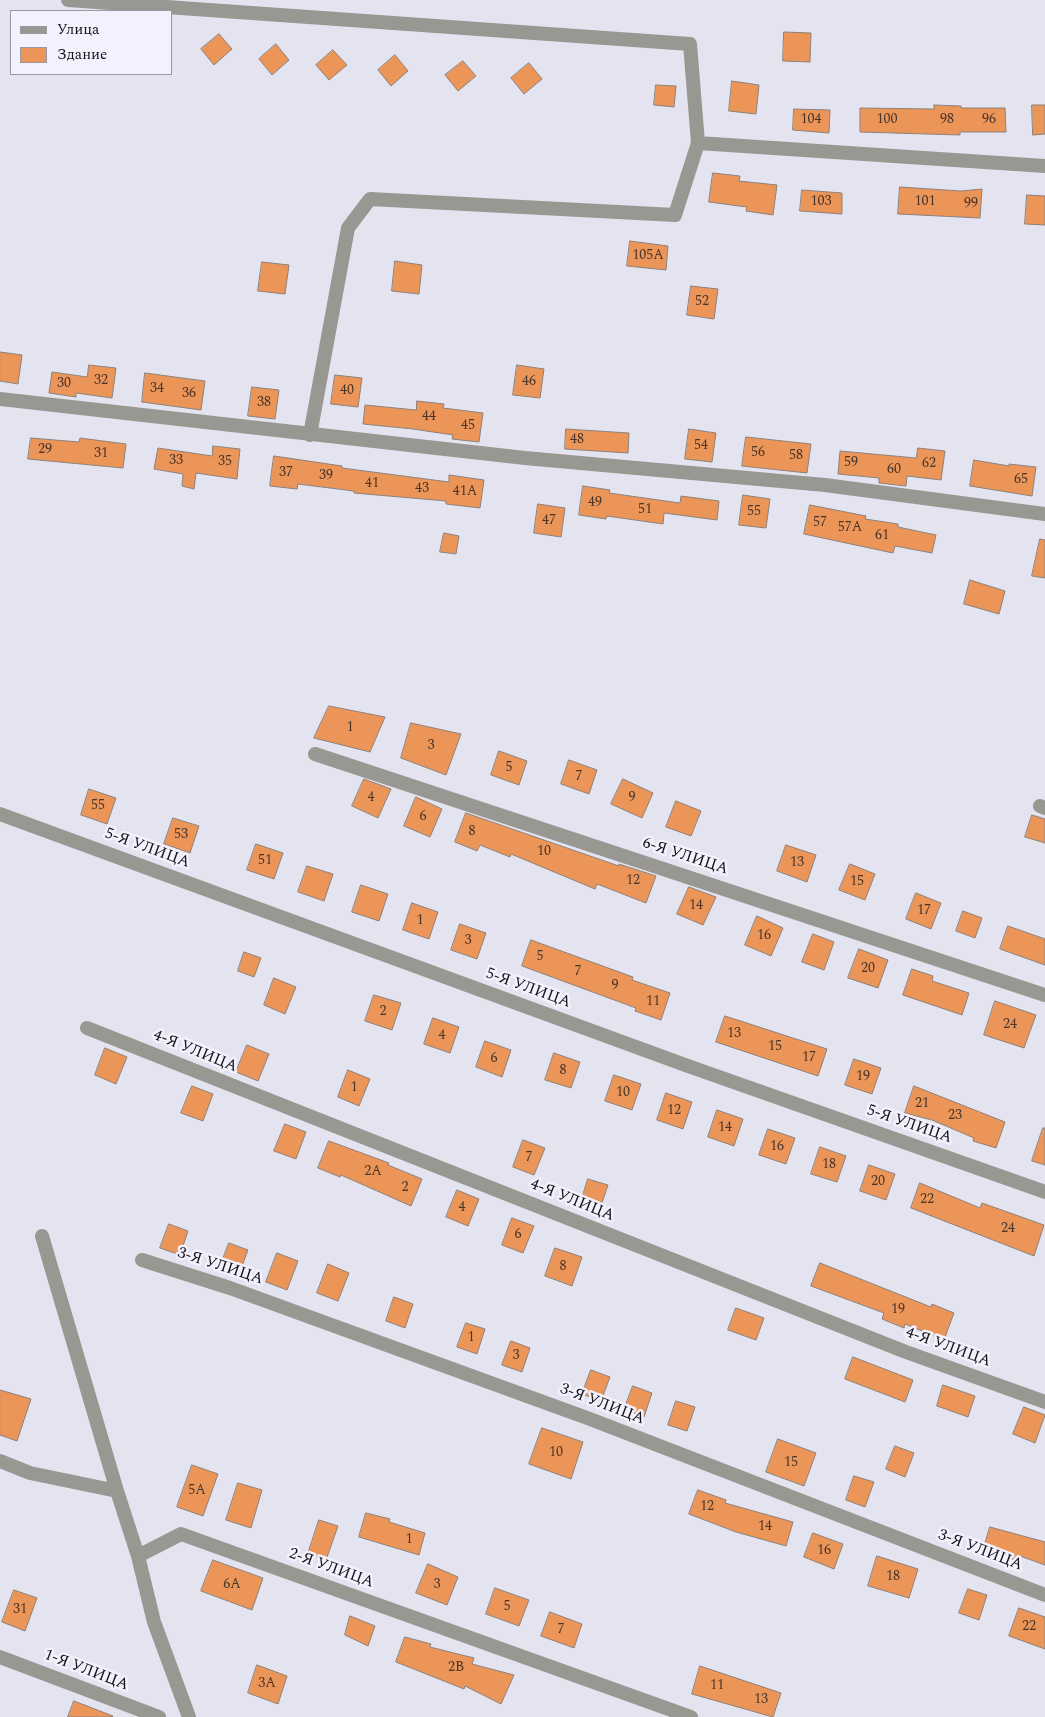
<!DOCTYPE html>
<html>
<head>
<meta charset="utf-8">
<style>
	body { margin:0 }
	#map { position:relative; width:1045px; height:1717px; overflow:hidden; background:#e4e4f0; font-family:Spectral,serif }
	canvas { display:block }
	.legend { position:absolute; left:10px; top:10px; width:162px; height:65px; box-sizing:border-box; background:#f2f1fd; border:1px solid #9998a1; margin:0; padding:6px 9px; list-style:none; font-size:15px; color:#131317 }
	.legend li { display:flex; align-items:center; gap:10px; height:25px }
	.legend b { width:25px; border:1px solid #9998a1 }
</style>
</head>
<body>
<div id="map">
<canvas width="1045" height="1717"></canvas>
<ul class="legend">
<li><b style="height:6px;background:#999792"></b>Улица</li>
<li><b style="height:14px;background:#eb9559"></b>Здание</li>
</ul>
</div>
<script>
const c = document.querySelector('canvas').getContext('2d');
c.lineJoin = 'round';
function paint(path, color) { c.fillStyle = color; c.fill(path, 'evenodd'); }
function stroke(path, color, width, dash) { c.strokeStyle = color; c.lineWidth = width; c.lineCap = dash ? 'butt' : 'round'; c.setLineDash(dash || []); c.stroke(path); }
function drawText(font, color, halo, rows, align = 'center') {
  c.font = font + ' Spectral,serif'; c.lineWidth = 5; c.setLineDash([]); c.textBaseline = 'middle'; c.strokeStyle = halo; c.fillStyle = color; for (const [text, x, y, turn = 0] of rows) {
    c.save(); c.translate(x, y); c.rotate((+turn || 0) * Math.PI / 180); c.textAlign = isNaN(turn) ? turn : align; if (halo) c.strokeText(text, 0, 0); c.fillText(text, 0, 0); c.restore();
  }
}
const building = new Path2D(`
	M784 32 811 33 810 62 783 61Z
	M219 34 232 49 214 65 201 49Z
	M276 44 289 60 272 75 259 59Z
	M333 50 347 65 329 80 316 65Z
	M395 55 408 71 391 86 378 70Z
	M463 61 476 76 458 91 445 75Z
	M529 63 542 79 524 94 511 78Z
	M732 81 759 85 756 114 729 111Z
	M656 85 676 86 674 107 654 105Z
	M934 105 961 106V108H1005L1006 132H960V135L860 132V108L934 109Z
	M1032 105H1045V134L1033 135Z
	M794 109 830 110 829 133 793 130Z
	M713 173 740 176 739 181 777 185 773 215 746 211 747 207 709 202Z
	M900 187 961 191 982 189 980 218 898 214Z
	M802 190 842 193V214L800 211Z
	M1027 195 1045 196V225L1025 224Z
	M630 241 668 246 666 270 627 266Z
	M395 261 422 265 419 294 392 291Z
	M262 262 289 265 285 294 258 291Z
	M691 286 718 289 714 319 687 315Z
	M0 352 22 355 18 384 0 381Z
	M89 365 116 368 112 398 76 393V397L49 393 52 372 87 377Z
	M517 365 544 369 540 398 513 395Z
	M145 373 205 381 201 410 142 402Z
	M335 375 362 378 358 407 331 404Z
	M252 387 279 390 275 419 248 416Z
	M417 401 444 404 443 408 483 413 479 442 452 439 453 435 413 429 363 424 365 405 416 410Z
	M566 429 629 433 628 453 565 449Z
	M689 429 716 433 712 462 685 459Z
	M746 437 811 444 807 473 742 466Z
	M31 438 79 442 80 438 126 444 123 468 28 459Z
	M213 446 240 449 237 479 196 473 194 489 182 486 183 474 154 469 158 448 212 456Z
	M918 448 945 451 941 480 907 476 906 486 879 483V478L838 474 840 451 916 458Z
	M274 456 342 466V468L449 482V475L484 480 480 508 446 504V501L354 493V491L298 484 297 489 270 486Z
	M974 460 1009 466V464L1036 467 1032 496 970 486Z
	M583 486 610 490 609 493 680 503 681 496 719 501 717 520 664 513 663 524 607 516 606 519 579 515Z
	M743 495 770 499 766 528 739 525Z
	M538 504 565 508 561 537 534 533Z
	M810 505 866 516 865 519 898 524V527L936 535 932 553 895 546 893 553 804 534Z
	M444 533 459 536 456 554 440 552Z
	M1040 539 1045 540V578L1032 576Z
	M970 580 1005 591 999 614 964 604Z
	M329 706 385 717 370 752 314 738Z
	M411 723 461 734 446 775 401 758Z
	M499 751 527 761 519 785 491 775Z
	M569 760 597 770 589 794 561 784Z
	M364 779 391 789 378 818 352 806Z
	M623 779 653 793 642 818 611 804Z
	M89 789 116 798 107 824 81 815Z
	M416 797 442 809 430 837 404 826Z
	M676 801 701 811 691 836 666 827Z
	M466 813 619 866V864L656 876 646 903 597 884 595 889 511 854 510 857 480 845 477 851 455 842Z
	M1032 815 1045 819V843L1025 837Z
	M173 818 199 826 190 853 164 844Z
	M256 844 283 853 274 879 247 870Z
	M786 845 816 855 807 882 777 871Z
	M850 864 875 874 865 900 839 890Z
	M307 866 333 874 324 901 298 892Z
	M361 885 388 894 379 921 352 912Z
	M689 887 716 897 703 925 677 914Z
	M916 893 941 903 931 929 906 919Z
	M412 903 438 912 429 939 403 930Z
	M963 911 982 918 975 938 956 931Z
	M757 916 783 928 771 956 745 945Z
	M460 924 486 933 477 959 451 950Z
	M1008 926 1045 939V965L1000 949Z
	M813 934 834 942 824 970 802 962Z
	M531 940 633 977 632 980 670 993 661 1020 635 1011 636 1008 522 966Z
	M859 949 888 960 878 988 848 978Z
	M244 952 261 958 254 977 238 971Z
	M912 969 933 976 932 981 969 993 962 1015 903 995Z
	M274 978 296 987 285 1014 264 1005Z
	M374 995 401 1003 392 1030 365 1021Z
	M995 1001 1036 1015 1024 1048 984 1035Z
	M725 1016 827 1049 818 1076 716 1042Z
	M433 1018 459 1027 450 1053 424 1044Z
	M485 1041 511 1050 502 1077 476 1067Z
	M247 1045 269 1054 258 1081 236 1072Z
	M105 1048 127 1057 116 1084 95 1075Z
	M554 1053 580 1062 571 1088 545 1080Z
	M854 1059 881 1068 872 1094 845 1085Z
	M348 1070 370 1079 359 1106 338 1097Z
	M614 1075 641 1084 632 1110 605 1101Z
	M192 1086 213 1094 203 1121 181 1113Z
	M914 1086 1005 1122 996 1148 973 1141 974 1138 932 1120 905 1113Z
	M666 1093 692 1102 683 1129 657 1120Z
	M717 1110 743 1119 734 1146 708 1137Z
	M285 1124 306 1132 296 1159 274 1151Z
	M1043 1128H1045V1165L1032 1161Z
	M768 1129 795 1138 786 1164 759 1155Z
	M523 1140 545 1148 534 1175 513 1167Z
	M329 1141 389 1163 388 1165 422 1179 411 1206 341 1175 340 1177 318 1168Z
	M820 1147 846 1156 837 1182 811 1174Z
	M869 1165 895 1174 886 1200 860 1191Z
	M588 1179 608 1185 599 1212 580 1205Z
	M920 1183 980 1208 982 1203 1044 1225 1034 1256 911 1208Z
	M457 1190 479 1199 468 1226 446 1217Z
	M512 1218 534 1226 523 1253 502 1245Z
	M169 1224 188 1231 180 1255 160 1248Z
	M229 1243 248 1250 239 1274 220 1267Z
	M555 1248 582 1257 572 1286 545 1276Z
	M277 1253 298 1261 287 1290 266 1282Z
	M820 1263 931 1307 932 1304 954 1313 944 1340 905 1324 904 1328 882 1319 884 1313 811 1286Z
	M328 1264 349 1273 338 1301 317 1293Z
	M394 1297 413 1304 405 1328 386 1321Z
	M736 1308 764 1318 756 1340 728 1330Z
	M466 1323 485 1329 477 1354 457 1347Z
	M511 1341 530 1348 522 1372 502 1365Z
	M853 1357 913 1380 905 1402 845 1379Z
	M591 1370 610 1377 601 1401 582 1394Z
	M943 1385 975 1396 968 1417 937 1406Z
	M633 1386 652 1393 644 1417 624 1410Z
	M0 1390 31 1399 17 1441 0 1435Z
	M676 1401 695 1407 687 1431 668 1425Z
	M1024 1407 1045 1415 1035 1443 1013 1434Z
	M542 1428 583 1442 571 1479 529 1464Z
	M778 1439 816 1453 804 1486 766 1472Z
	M895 1446 914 1453 905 1477 886 1469Z
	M192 1465 218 1474 203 1516 177 1507Z
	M854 1476 874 1482 865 1507 846 1500Z
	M238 1483 262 1490 251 1528 226 1520Z
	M698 1490 726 1500 725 1503 793 1522 786 1546 736 1532 689 1514Z
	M366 1513 390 1519 389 1522 425 1533 419 1555 359 1537Z
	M319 1520 338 1526 326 1560 308 1554Z
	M990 1527 1045 1542V1565L1020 1556 1019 1561 983 1551Z
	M813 1533 843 1544 834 1569 804 1557Z
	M877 1556 918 1569 909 1598 868 1586Z
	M213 1560 263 1578 252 1610 201 1591Z
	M428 1564 458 1577 447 1605 416 1593Z
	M495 1588 529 1600 519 1626 486 1614Z
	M968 1589 987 1595 979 1620 959 1613Z
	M14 1590 37 1598 25 1631 2 1622Z
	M1019 1608 1045 1617V1649L1009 1636Z
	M550 1612 582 1624 574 1648 541 1636Z
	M350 1616 375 1626 368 1646 345 1635Z
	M405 1637 431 1644 430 1647 474 1658 472 1664 514 1675 501 1704 465 1686 464 1689 396 1662Z
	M257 1665 287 1676 278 1704 248 1693Z
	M700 1666 781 1693 773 1717 692 1694Z
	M74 1701 113 1716 112 1717H68Z`);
paint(building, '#eb9559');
stroke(building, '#8c817b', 1);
stroke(new Path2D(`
	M68 0 690 44 698 143 675 215 370 199 348 228 310 435
	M698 143 1045 166
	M0 399 525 458 825 485 1045 514
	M315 754 1045 995
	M1040 806 1045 808
	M0 814 688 1066 1045 1192
	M87 1028 906 1352 1045 1402
	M42 1236 117 1491
	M142 1260 230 1288 590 1419 1045 1595
	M0 1461 30 1473 117 1491 138 1556 181 1534 691 1717
	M138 1556 154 1622 189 1717
	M0 1657 159 1717`), '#999792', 14);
drawText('14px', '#493428', null, [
	["104",811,120],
	["100",887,120],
	["98",947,120],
	["96",989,120],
	["103",821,202],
	["101",925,202],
	["99",971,204],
	["105А",648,256],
	["52",702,302],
	["32",101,381],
	["46",529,382],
	["30",64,384],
	["34",157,389],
	["40",347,391],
	["36",189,394],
	["38",264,403],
	["44",429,417],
	["45",468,426],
	["48",577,440],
	["54",701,446],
	["29",45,450],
	["56",758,453],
	["31",101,454],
	["58",796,456],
	["33",176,461],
	["35",225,462],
	["59",851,463],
	["62",929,464],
	["60",894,470],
	["37",286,473],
	["39",326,476],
	["65",1021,480],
	["41",372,484],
	["43",422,489],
	["41А",465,492],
	["49",595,503],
	["51",645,510],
	["55",754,512],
	["47",549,521],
	["57",820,523],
	["57А",850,528],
	["61",882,536],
	["1",350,728],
	["3",431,746],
	["5",509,768],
	["7",579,777],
	["4",371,798],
	["9",632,798],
	["55",98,806],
	["6",423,817],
	["8",472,832],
	["53",181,835],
	["10",544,852],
	["51",265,861],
	["13",797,863],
	["12",633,881],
	["15",857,882],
	["14",696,906],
	["17",924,911],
	["1",420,921],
	["16",764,936],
	["3",468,941],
	["5",540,957],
	["20",868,969],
	["7",578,972],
	["9",615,986],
	["11",653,1002],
	["2",383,1012],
	["24",1010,1025],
	["13",734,1034],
	["4",442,1036],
	["15",775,1047],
	["17",809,1058],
	["6",494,1059],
	["8",563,1071],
	["19",863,1077],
	["1",354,1088],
	["10",623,1093],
	["21",922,1104],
	["12",674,1111],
	["23",955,1116],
	["14",725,1128],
	["16",777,1147],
	["7",529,1158],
	["18",829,1165],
	["2А",373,1172],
	["20",878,1182],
	["2",405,1188],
	["22",927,1200],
	["4",462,1208],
	["24",1008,1229],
	["6",518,1235],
	["8",563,1267],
	["19",898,1310],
	["1",471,1338],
	["3",516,1356],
	["10",556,1453],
	["15",791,1463],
	["5А",197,1491],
	["12",707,1507],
	["14",765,1527],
	["1",409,1540],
	["16",824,1551],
	["18",893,1577],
	["6А",232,1585],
	["3",437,1585],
	["5",507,1607],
	["31",20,1610],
	["22",1029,1627],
	["7",561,1630],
	["2В",456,1668],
	["3А",267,1684],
	["11",717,1686],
	["13",761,1700]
]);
drawText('16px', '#131317', '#f2f1fd', [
	["5-Я УЛИЦА",147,849,20],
	["6-Я УЛИЦА",685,857,18],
	["5-Я УЛИЦА",528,989,20],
	["4-Я УЛИЦА",195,1052,22],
	["5-Я УЛИЦА",909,1125,19],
	["4-Я УЛИЦА",572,1201,22],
	["3-Я УЛИЦА",220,1267,18],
	["4-Я УЛИЦА",948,1348,20],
	["3-Я УЛИЦА",602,1405,21],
	["3-Я УЛИЦА",980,1551,21],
	["2-Я УЛИЦА",331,1569,20],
	["1-Я УЛИЦА",86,1671,21]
]);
</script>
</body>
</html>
